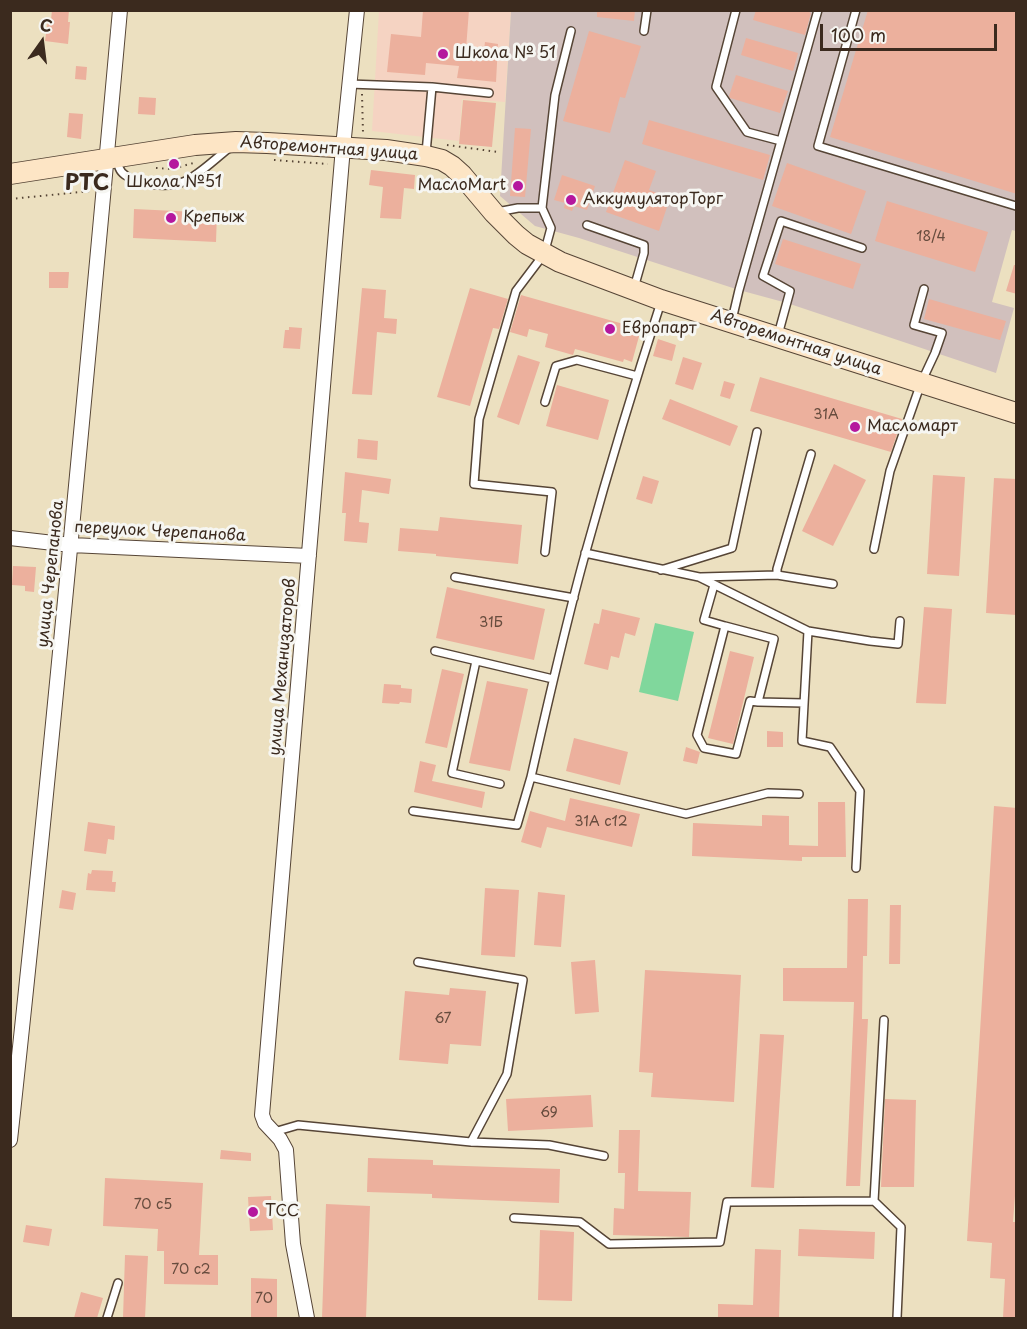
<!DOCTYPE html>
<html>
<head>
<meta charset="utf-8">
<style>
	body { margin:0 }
	#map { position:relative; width:1027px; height:1329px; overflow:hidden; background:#ece0c0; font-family:"Playpen Sans",sans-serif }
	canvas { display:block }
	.frame { position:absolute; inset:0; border:12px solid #3b2a1e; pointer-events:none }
	.north { position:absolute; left:12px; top:12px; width:60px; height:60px; -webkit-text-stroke:4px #f6f6f2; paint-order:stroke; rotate:14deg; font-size:16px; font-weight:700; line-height:24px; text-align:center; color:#3b2a1e }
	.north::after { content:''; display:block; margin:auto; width:21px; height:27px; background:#3b2a1e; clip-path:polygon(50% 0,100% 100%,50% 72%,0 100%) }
	.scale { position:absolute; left:820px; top:24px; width:177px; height:27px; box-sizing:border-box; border:3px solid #3b2a1e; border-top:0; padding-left:8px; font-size:18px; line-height:21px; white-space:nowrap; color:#3b2a1e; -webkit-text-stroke:4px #f6f6f2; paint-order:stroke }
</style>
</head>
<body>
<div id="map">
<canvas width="1027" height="1329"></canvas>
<div class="frame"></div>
<div class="north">С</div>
<div class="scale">100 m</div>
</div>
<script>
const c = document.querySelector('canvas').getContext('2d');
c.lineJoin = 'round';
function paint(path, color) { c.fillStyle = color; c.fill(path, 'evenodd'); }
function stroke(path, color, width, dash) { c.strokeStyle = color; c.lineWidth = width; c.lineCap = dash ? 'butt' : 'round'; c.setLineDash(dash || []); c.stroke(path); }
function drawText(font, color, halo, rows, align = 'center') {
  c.font = font + ' "Playpen Sans",sans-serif'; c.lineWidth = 6; c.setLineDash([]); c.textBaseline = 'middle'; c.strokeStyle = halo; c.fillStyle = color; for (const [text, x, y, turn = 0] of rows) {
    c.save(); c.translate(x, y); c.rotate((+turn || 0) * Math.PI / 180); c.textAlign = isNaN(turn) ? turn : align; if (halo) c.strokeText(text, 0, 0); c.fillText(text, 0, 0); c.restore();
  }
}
paint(new Path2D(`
	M379 11H511L505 102 462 99 459 141 372 131Z`), '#f5d3c2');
paint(new Path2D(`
	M511 11H1016V231L1012 230 992 302 1014 308 996 373 787 303 739 290 579 238 535 226 500 196Z`), '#d1c0bd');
paint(new Path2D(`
	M655 623 694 632 678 701 639 692Z`), '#80d79c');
paint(new Path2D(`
	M52 10H69L68 22H70L68 44 45 41 48 20H51Z
	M423 10H469L466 49 484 50 485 42 498 44 496 82 457 78 459 66 426 63 425 75 387 72 391 34 421 37Z
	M597 10H635L634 21 597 17Z
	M756 10H805L811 13 805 35 753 20Z
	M868 10H1017V194L830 137Z
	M589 31 641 46 625 98 620 97 610 133 563 121Z
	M746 38 798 53 793 71 741 55Z
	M76 66 87 67 86 80 75 79Z
	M736 75 788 91 780 113 730 98 729 96Z
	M139 97 156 98 155 115 138 114Z
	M463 100 496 103 492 147 459 144Z
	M69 113 83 114 81 139 67 137Z
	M649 120 770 155 763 180 642 144Z
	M515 128 531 129 525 197 510 196Z
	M625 160 656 171 649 190 670 198 659 231 606 212Z
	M787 163 866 191 851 234 772 206Z
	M371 170 415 175 414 189 404 188 401 219 380 218 383 187 369 185Z
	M562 175 595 186 587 210 574 206 572 211 564 208 565 203 554 200Z
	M887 201 988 232 975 272 875 241Z
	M134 209 217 213 216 242 133 238Z
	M783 239 861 264 853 289 775 264Z
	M1014 265H1017V294L1006 291Z
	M49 272H69L68 288H49Z
	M362 288 386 290 384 318 397 319 396 334 377 332 372 395 352 394Z
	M470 288 508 299 499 329 493 328 470 406 437 397Z
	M521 295 641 329 632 362 624 359 623 362 575 349 573 355 545 347 548 334 529 329 527 337 510 332Z
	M929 299 1006 321 1000 340 924 319Z
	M289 327 302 328 300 349 283 348 285 330H289Z
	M658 339 676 345 672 361 653 356Z
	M518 355 540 362 519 425 497 417Z
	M683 357 702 363 693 390 675 384Z
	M760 377 902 419 891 452 750 411Z
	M724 381 735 384 730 399 720 396Z
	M557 385 609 400 598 440 546 426Z
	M670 399 738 426 730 446 662 419Z
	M358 439 378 441 377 460 357 458Z
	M834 464 866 480 833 546 802 531Z
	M345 472 391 479 389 494 362 490 359 522 369 523 367 543 344 541 346 513H342Z
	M933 475 965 477 959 576 927 574Z
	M643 476 659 481 652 504 636 499Z
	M994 478 1017 479V615L986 613Z
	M440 517 522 525 518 564 436 556V554L398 551 400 528 438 531Z
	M13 566 36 567 34 592 25 591V586L12 585Z
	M447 587 545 609 534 660 436 638Z
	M924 607 952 609 946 704 916 703Z
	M602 609 640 618 635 636 625 633 619 658 611 656 608 670 584 664 594 623 599 624Z
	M730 651 754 657 733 744 708 738Z
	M442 669 464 674 447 748 425 743Z
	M487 681 528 689 510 771 469 763Z
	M384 684 401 685V688L412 689 411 703 400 702 399 704 382 703Z
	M767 731 783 732V747H767Z
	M574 738 628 752 620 785 566 771Z
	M686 747 700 752 697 764 683 761Z
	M420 761 436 765 432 781 485 792 482 808 414 792Z
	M570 798 640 814 632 847 547 827 541 848 521 842 530 811 565 821Z
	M818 802H845L846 857H802V861L692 856 693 823 762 826V815L789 816V845L818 846Z
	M994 806 1017 808V1170L1013 1222H1017V1318H1003L1005 1279 990 1278 992 1243 967 1241Z
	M88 822 115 826 114 840 108 839 106 854 84 851Z
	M92 870 113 871 112 882H116L115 892 86 890 88 873 91 874Z
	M485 888 519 890 515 957 481 955Z
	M62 890 76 893 73 910 59 908Z
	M538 892 565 895 561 947 534 945Z
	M848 899H868L867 956H863L862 1019H868L860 1186H846L854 1002 783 1001V968H847Z
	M890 905H901L900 964H889Z
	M595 960 599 1012 575 1014 571 962Z
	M645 970 741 975 734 1102 651 1097 653 1073 639 1072Z
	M450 988 486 991 481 1046 450 1044 448 1064 399 1060 405 991 449 995Z
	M760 1034 784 1035 774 1188 751 1187Z
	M591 1095 593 1127 508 1131 506 1099Z
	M885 1099 916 1100 914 1187H881Z
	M619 1130H640L638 1191 691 1192 689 1237 613 1235 614 1208 624 1209 625 1173H618Z
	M221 1150 251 1153V1161L220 1159Z
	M368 1158 433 1160V1165L560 1169 559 1203 432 1198V1194L367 1192Z
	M105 1178 203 1183 199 1255H218V1285L164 1284V1251H157L158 1229 103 1226Z
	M271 1196 273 1230 250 1231 248 1197Z
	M326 1204 370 1206 366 1318H322Z
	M26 1225 52 1229 49 1246 23 1242Z
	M799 1229 875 1232 874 1259 798 1256Z
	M540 1230 574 1232 572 1301 538 1300Z
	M755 1249 781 1250 779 1318H718V1304L753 1305Z
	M125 1255 148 1256 145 1318H123Z
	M251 1278 277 1279V1318H251Z
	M81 1292 103 1298 97 1318H74Z`), '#ecb09d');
const lane = new Path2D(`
	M736 10 716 87 747 132 781 141
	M856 10 818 146 1016 206
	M644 31 647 10
	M349 84 432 87 489 93
	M426 153 432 87
	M117 159C118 165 119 171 125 175 137 185 168 188 183 182 197 177 216 158 228 149
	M497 212 518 208H542
	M587 225 644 245V253L634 288
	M661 302C634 385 609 468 586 551 565 626 548 702 531 777L686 814 768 793 799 794
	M732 320 739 290 818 10
	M778 335 790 291 763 276 781 221 862 248
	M545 402 556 366 577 360 637 376
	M874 549 890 471 921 383 935 353 942 333 914 325 924 289
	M545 552 552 492 474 484 479 419 516 291 544 254 551 228 542 208 555 95 571 31
	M585 553 699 577 808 631 802 741 830 747 860 791 856 868
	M661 570 732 548 757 432
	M777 575V569L811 454
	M455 577 574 598
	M701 577 777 575 833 584
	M714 585 704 620 725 626
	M808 631 870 641 898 644 900 621
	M435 651 553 679
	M476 661 452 773 500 784
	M758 702 750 701 736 754 704 748 697 735 725 626 774 639 758 702 804 703
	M413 811 517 825 531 777
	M418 962 523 980 507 1074 471 1142
	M274 1132 298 1125 471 1142 549 1145 604 1156
	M874 1201 884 1020
	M514 1218 580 1222 609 1244 720 1242 727 1202 874 1201 901 1227 897 1318
	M107 1318 118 1283`);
const street = new Path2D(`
	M10 538 71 545 309 556
	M10 1140C51 764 86 387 120 10
	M307 1318 293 1244 286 1150 280 1139 265 1123 262 1115 343 147 357 10`);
const secondary = new Path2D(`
	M10 174 195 145 236 142 267 143 386 150 426 156 442 160 452 166 462 175 494 213 516 235 527 244 560 262 661 300 1016 413`);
stroke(lane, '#564536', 10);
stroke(street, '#564536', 16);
stroke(secondary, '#564536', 22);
stroke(new Path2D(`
	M362 94 363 133
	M447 145 498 152
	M274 160 328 164
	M156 168 172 169 197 162
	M10 199 91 191`), '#564536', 2, [1.5, 4.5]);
stroke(lane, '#fff', 7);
stroke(street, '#fff', 14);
stroke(secondary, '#fde5c5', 20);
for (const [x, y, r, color] of [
	[443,54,6,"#b5179e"],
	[174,164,6,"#b5179e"],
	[518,186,6,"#b5179e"],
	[571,200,6,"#b5179e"],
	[171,218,6,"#b5179e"],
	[610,329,6,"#b5179e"],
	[855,427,6,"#b5179e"],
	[253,1212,6,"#b5179e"]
]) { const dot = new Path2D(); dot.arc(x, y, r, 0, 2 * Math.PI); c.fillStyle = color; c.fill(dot); stroke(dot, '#f6f6f2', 2); }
drawText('14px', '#674c3e', null, [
	["18/4",931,237],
	["31А",826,415],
	["31Б",491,623],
	["31А с12",601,822],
	["67",443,1019],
	["69",549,1113],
	["70 с5",153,1205],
	["70 с2",191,1270],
	["70",264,1299]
]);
drawText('16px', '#3b2a1e', '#f6f6f2', [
	["Школа № 51",455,54],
	["Школа №51",174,183,"center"],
	["МаслоMart",506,186,"right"],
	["АккумуляторТорг",583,200],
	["Крепыж",183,218],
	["Европарт",622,329],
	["Масломарт",867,427],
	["ТСС",265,1212]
], 'left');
drawText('16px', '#3b2a1e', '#f6f6f2', [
	["Авторемонтная улица",329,149,4],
	["Авторемонтная улица",796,343,18],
	["переулок Черепанова",160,532,3],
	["улица Черепанова",51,574,-84],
	["улица Механизаторов",283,667,-85]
]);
drawText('bold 22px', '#3b2a1e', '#f6f6f2', [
	["РТС",87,184]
]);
</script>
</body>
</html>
